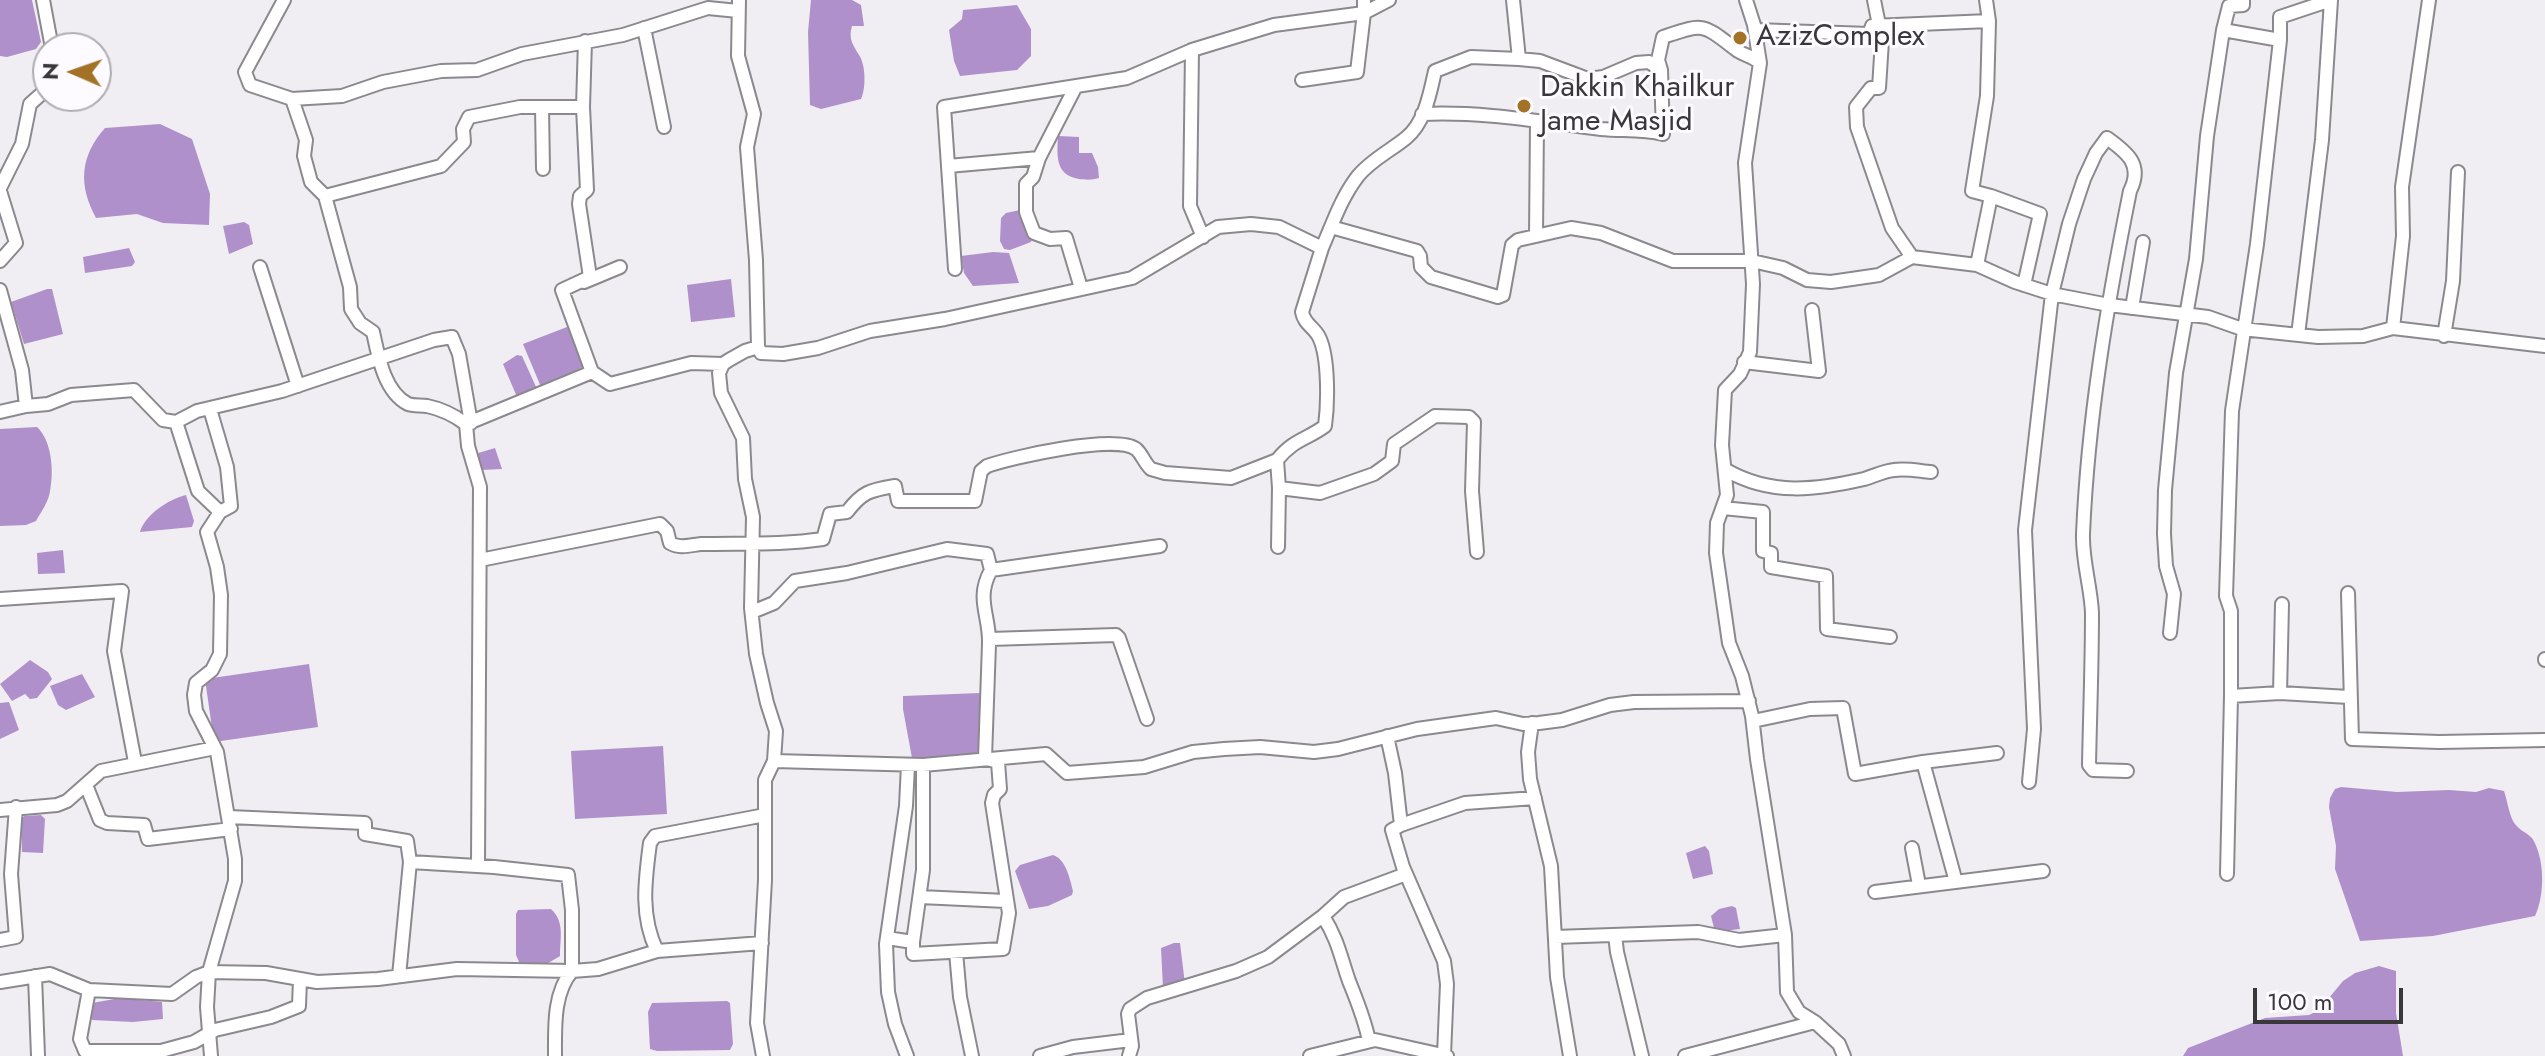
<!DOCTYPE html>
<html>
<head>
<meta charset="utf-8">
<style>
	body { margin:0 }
	#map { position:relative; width:2545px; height:1056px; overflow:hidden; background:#f0edf3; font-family:Jost,sans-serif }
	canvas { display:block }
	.north { position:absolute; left:32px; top:32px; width:80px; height:80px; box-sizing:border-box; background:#fdfbff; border:2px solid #aeadb0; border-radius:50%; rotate:272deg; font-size:22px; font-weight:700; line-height:32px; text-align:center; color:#383739 }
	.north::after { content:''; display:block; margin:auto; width:28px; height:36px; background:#a27227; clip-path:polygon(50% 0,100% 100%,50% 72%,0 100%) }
	.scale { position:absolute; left:2253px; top:988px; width:150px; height:36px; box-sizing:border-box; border:4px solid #383739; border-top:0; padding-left:10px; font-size:24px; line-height:28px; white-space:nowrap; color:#383739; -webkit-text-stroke:6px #fdfbff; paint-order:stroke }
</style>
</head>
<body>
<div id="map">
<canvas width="2545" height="1056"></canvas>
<div class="north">N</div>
<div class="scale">100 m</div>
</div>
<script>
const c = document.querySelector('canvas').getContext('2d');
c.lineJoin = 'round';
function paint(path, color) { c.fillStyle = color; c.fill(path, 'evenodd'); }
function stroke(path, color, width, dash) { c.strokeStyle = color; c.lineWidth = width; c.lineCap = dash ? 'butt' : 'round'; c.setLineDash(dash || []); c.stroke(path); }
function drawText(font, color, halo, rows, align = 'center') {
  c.font = font + ' Jost,sans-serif'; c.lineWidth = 6; c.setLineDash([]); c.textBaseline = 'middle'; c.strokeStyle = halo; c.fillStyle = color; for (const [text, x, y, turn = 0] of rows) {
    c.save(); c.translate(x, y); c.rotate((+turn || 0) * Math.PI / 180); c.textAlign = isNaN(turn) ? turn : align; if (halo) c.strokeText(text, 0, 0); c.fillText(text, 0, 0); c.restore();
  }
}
paint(new Path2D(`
	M0 0H32L41 42 36 49 7 57 0 56Z
	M811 0H852L861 5 864 26H852C848 39 853 45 859 55 866 65 866 89 861 99L821 109 810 105 808 32Z
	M1017 5 1031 29V56L1017 70 960 76 954 61 949 30 962 19 963 10Z
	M160 124 192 139 210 194 209 225 163 223 137 214 96 218C78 185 80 156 105 128Z
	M1058 136 1079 137V153H1092L1098 167 1099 178C1092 180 1087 180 1079 179 1055 175 1057 156 1058 136Z
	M1020 210 1025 227 1033 235 1031 242 1010 250 1004 249 1000 241 1001 218 1006 213Z
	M244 222 249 225 253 244 229 254 223 226Z
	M129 248 135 262 132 266 85 273 83 257Z
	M993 252 1009 253 1019 283 973 286 964 273 961 256Z
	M731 279 735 317 691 322 687 285Z
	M47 289H52L63 334 24 344 11 302Z
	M567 327H571L587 365 541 387 523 344Z
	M517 355 522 356 537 389 517 397 503 364Z
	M37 427C52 441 54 471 50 491 49 501 41 512 36 521L26 525 0 526V429Z
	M495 448 502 469 481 470 475 454Z
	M186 495 194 521 192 527 140 532C145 515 167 500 186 495Z
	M63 550 65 573 38 574 37 553Z
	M30 660 48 672 52 679 37 698 30 699 25 694 12 701 0 684Z
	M309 664 318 727 214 742 205 679Z
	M82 674 95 697 66 710 58 705 50 686Z
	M980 693V755L912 758 903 709V696Z
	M9 702 19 730 0 739V703Z
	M663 746 667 814 575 819 571 751Z
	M2341 787 2397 792 2449 790 2476 792 2489 788 2504 791C2507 800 2509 813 2513 821 2518 830 2526 832 2532 838 2545 858 2545 895 2535 916L2433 936 2360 941 2335 869 2336 846 2329 807 2330 798 2335 789Z
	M41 815 45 819 43 853 22 852 21 820 24 816Z
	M1705 846 1709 851 1713 874 1693 879 1686 853Z
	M1053 855C1066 859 1070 879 1073 891L1072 895 1048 906 1029 909 1015 871 1020 865Z
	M1732 906 1736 908 1740 929 1715 932 1711 916 1719 909Z
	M551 909C565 922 560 938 560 956L545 965 520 964 516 955V914L518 910Z
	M1174 943H1180L1185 984 1163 988 1161 948Z
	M2379 966 2396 971V1013L2403 1056H2183L2188 1048 2265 1018 2309 1015 2319 1010 2343 981 2355 973Z
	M120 998 162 1002 163 1019 133 1022 92 1020V1003Z
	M727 1001 730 1003 733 1044 730 1050 657 1051 650 1049 648 1012 652 1003Z`), '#b090ca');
const minor = new Path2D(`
	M43 0 52 48
	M284 0 245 72 250 85 292 99
	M739 0 738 56 754 114 747 147 756 260 758 347
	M1364 0V13L1389 0
	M1746 0 1754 25 1760 63 1745 163 1753 284 1750 352 1740 374 1725 390 1722 445 1727 495 1717 523 1716 553 1729 643 1742 676 1752 716 1757 759 1785 935 1787 992 1799 1012 1815 1022 1839 1044 1844 1056
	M1874 0 1879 25
	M1883 25 1879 88H1871L1856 107 1857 127 1892 228 1912 257 1977 265 2015 282 2052 294 2109 305 2208 317 2242 329 2318 337 2363 336 2393 328 2545 346
	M644 28 664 127
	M1755 30 1869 34 1872 26 1989 21
	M2223 30 2280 40V17L2331 0
	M2280 40 2257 244 2232 411 2226 596 2231 611V696L2280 693 2349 697
	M585 41 583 107 587 190 580 196 579 204 590 277 562 290 592 372
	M1519 59 1540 61 1588 79 1603 77 1636 63 1649 62 1661 70
	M542 107 543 169
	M1422 114C1481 111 1542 122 1601 129 1622 131 1642 129 1663 134L1661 70 1658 60 1663 37C1706 23 1701 23 1738 51 1746 56 1754 57 1760 63
	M1039 158 1076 86
	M948 166 1039 158 1033 177 1026 184V212L1034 233 1050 239 1066 238 1081 288
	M0 188 22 144 30 104 48 88
	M0 191 16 243 0 261
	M325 196 441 166 464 142 463 129 469 117 520 107H583
	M1991 196 2040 214 2024 285
	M1331 227 1417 251 1420 256 1421 267 1431 277 1498 297 1503 295 1512 245 1518 240 1571 228 1601 233 1673 261H1752L1783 268 1807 280 1831 282 1879 275 1912 257
	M1536 236 1537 121
	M1203 237 1190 206 1192 50 1274 25 1364 13 1357 72 1302 80
	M1322 248C1333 223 1341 198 1358 176 1371 160 1390 151 1406 138 1425 123 1430 93 1435 71L1471 57 1519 59 1513 0
	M1977 265 1991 196 1972 191 1987 96 1989 21 1986 0
	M260 267 298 386
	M955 269 944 107 1127 78 1192 50
	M584 282 620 267
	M0 290 22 370 26 406 0 412
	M2132 308 2143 242
	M2393 328 2403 236 2402 187 2429 0
	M2298 335 2322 140 2331 0
	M2444 336 2453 281 2458 172
	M758 347 761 353 783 354 818 348 870 331 945 319 1132 278 1218 227 1251 224 1279 227 1322 248 1302 312C1304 324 1314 327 1319 337 1329 357 1328 404 1325 426 1306 440 1294 439 1277 460L1279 488 1278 547
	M758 347 745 351 729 360 723 364 719 373 721 393 743 438 745 479 753 517 751 608 756 654 767 703 776 731 774 761 765 780V880L757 1023 763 1056
	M1744 362 1819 371 1812 310
	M26 406 48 404 71 395 134 390 163 420 176 422 197 411 282 391 434 340 452 337 459 354 471 423
	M210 409 227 467 231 506 220 512 207 532 217 567 221 595 220 654 212 670 196 683 194 695 196 711 217 752 235 859V881L209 972 207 1007 211 1056
	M176 422 198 491 220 512
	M466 424C454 415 442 409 427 406 421 405 413 406 408 404 384 392 378 355 373 332L360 323 351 309 350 287 325 196 311 182 304 156 306 140 292 99 342 96 383 82 441 71 477 70 522 54 623 35 708 8 738 11
	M466 424 468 446 480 487 478 865
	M466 424 592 372 610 384 691 363 723 364
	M1726 470C1771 496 1816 490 1864 479 1874 476 1884 471 1894 470 1906 468 1919 471 1931 472
	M1279 488 1320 493 1374 474 1392 461 1394 444 1435 416 1469 417 1474 422 1472 491 1477 552
	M1723 508 1763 512V551L1771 553V567L1826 576 1827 629 1890 637
	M480 560 660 524 667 531 670 543C680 549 691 545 701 544 743 543 782 545 823 539L830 514 847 512C862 492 870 490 895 486L898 501H975L981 471 987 466C1013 457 1115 434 1136 449 1142 454 1145 464 1151 469L1165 473 1231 478 1277 460
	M2348 593 2352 739 2439 742 2545 740
	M0 599 122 591 114 651 135 762
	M752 612 774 603 795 581 847 573 947 549 987 554 991 570 1160 546
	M2170 633 2174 594 2166 566 2164 534 2165 490 2176 373 2196 259 2207 136 2223 30 2229 6 2243 5V0
	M990 639 1116 635 1119 638 1147 719
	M2545 659V660
	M2280 693 2282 604
	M1753 721 1810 709 1843 708 1855 774 1923 762 1956 882
	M1532 723 1528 752 1530 779 1551 866 1557 977 1570 1056
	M1387 736 1395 773 1401 825 1392 830 1403 867 1444 961 1447 984 1444 1055
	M985 758C986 720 988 682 989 644 990 615 975 599 991 570
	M774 761 923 765 1046 754 1067 773 1144 767 1193 752 1224 749 1260 747 1314 752 1338 749 1417 729 1496 718 1523 724 1539 723 1562 720 1610 705 1634 702 1749 701
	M1923 762 1997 753
	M2029 782 2034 729 2025 530 2052 294 2069 224 2084 179 2096 153 2107 138C2128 153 2143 165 2130 191 2107 305 2088 418 2083 534 2082 560 2091 587 2092 613 2092 664 2090 714 2089 765L2093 770 2127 771
	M86 785 100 820 107 823 144 825 148 839 231 829
	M0 810 57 805 67 801 101 771 215 748
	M229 817 365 823V834L407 841 410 862 494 867 568 875 572 910V971C553 993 555 1028 555 1056
	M1401 825 1465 803 1535 798
	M1912 848 1919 885
	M2227 874 2231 696
	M1875 892 2043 871
	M920 897 1006 901
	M1323 916C1338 940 1340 955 1349 981 1357 1001 1365 1020 1369 1041
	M1615 935 1617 952 1642 1056
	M1555 937 1698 932 1739 940 1785 935
	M887 938 913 942V954L1003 949 1009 913 992 803 994 795 1000 789 998 762 987 759
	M0 940 16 937 11 874 16 807
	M913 942 923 870V765
	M657 951C640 916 645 881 650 843L655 836 765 815
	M956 952 960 997 972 1056
	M35 976 38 1056
	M399 976 410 862
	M0 982 50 974 89 990 172 994 196 977 209 972 266 973 317 982 378 979 457 969 572 971 598 969 657 951 762 943
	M89 990 80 1039 85 1051H161L194 1042 215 1030 271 1017 299 1006 300 979
	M907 1056 895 1024 888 992 886 944 906 806 908 765
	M1040 1056 1073 1047 1131 1040
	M1129 1056 1132 1046 1128 1014 1130 1009 1147 998 1236 971 1268 957 1323 916 1344 897 1406 874
	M1310 1056 1375 1040 1447 1056
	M1685 1056 1815 1022`);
stroke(minor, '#8c898e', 16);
stroke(minor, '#fff', 12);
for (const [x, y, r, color] of [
	[1740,38,8,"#a27227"],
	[1524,106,8,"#a27227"]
]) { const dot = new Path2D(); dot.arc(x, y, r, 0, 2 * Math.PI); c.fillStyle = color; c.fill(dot); stroke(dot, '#fdfbff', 3); }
drawText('30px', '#383739', '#fdfbff', [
	["AzizComplex",1756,38],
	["Dakkin Khailkur",1540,89],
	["Jame Masjid",1540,123]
], 'left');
</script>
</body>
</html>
